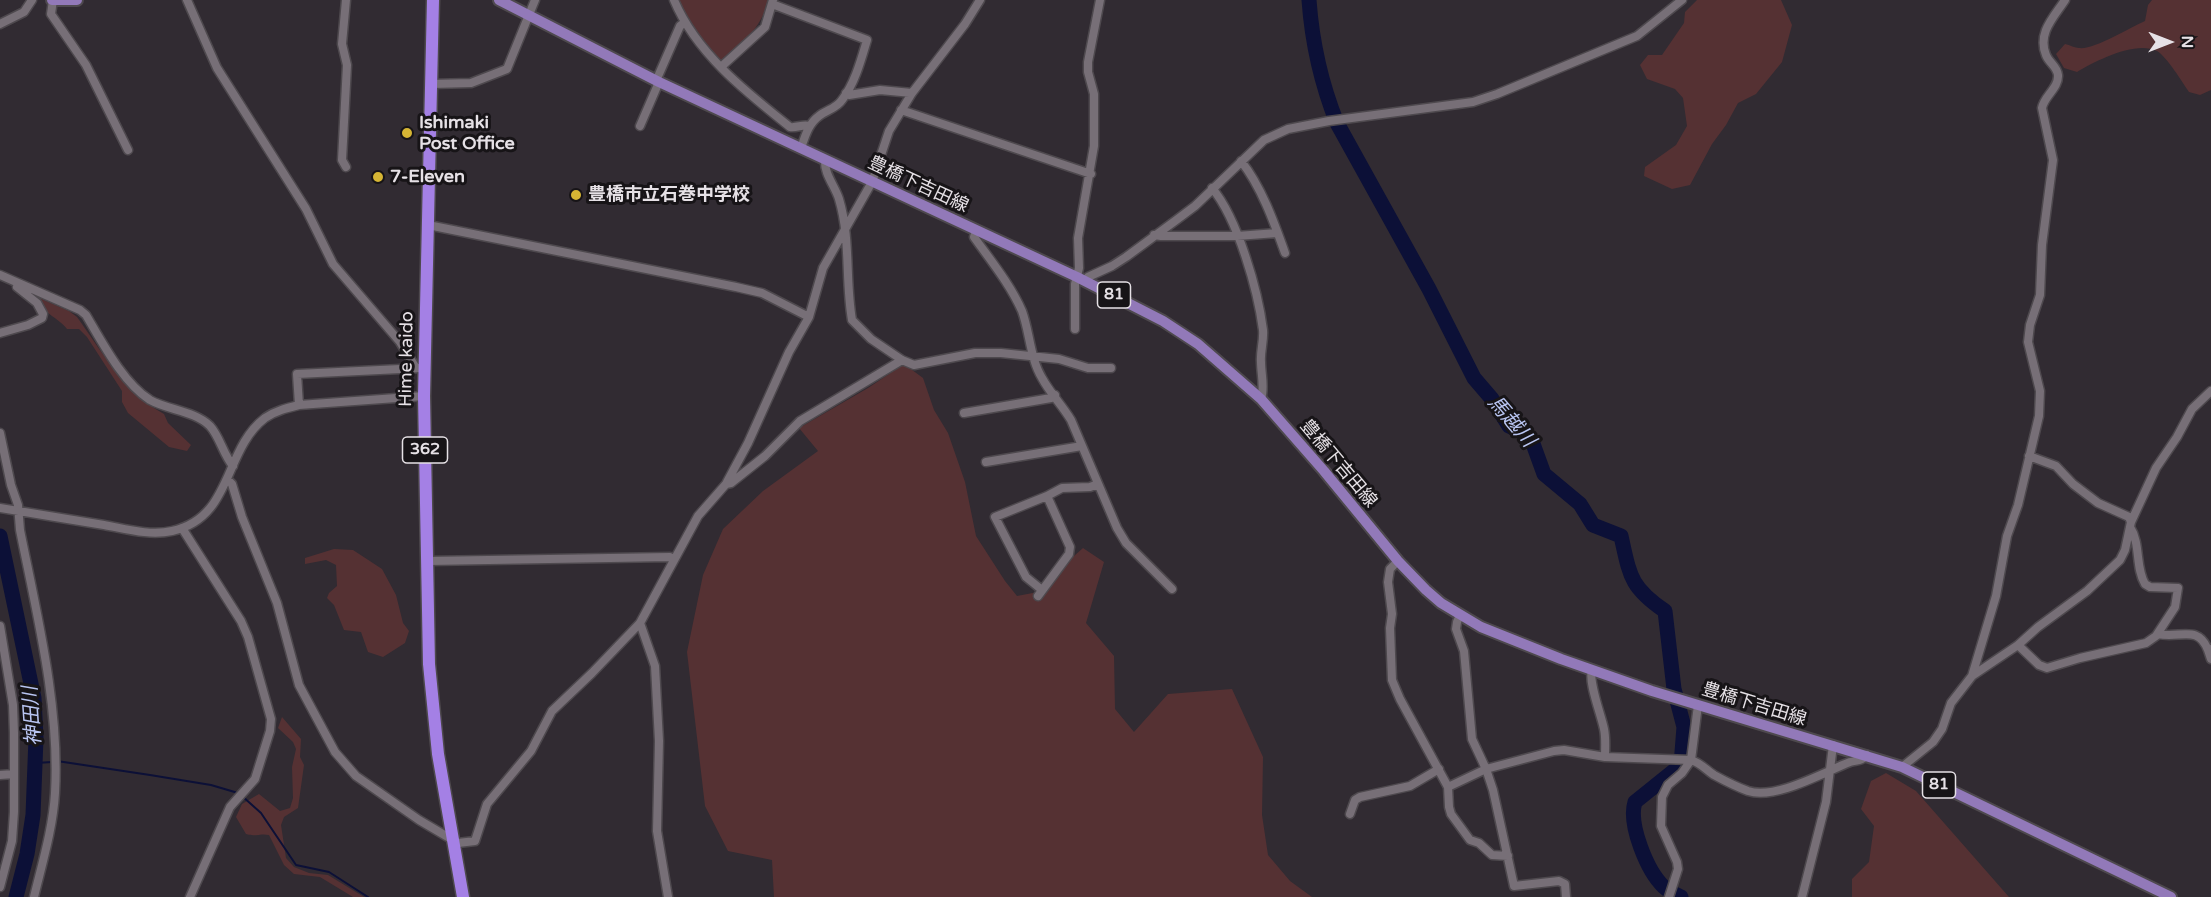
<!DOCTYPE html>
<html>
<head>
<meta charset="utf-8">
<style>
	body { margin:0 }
	#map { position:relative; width:2211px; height:897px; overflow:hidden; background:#312b32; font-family:"Varela Round",sans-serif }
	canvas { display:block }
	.north { position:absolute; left:2139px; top:12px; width:60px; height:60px; -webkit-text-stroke:4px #171417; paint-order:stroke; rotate:90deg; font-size:16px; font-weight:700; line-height:24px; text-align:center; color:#e6e1e6 }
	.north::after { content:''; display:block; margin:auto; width:21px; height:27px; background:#e6e1e6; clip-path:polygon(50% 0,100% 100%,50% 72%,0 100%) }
</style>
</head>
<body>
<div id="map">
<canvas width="2211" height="897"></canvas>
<div class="north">N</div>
</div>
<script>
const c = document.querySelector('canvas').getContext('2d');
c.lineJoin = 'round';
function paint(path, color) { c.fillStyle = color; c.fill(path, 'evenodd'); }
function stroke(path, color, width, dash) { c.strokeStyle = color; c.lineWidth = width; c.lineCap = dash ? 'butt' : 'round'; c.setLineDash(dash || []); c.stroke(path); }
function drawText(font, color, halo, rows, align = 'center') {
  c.font = font + ' "Varela Round","Noto Sans JP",sans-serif'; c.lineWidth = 6; c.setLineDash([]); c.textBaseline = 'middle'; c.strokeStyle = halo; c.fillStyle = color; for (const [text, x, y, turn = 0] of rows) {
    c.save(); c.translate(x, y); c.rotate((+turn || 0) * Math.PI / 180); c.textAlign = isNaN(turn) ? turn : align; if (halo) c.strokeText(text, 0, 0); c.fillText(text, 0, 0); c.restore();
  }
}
paint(new Path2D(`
	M676 0H768C762 29 740 45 719 63L684 20Z
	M1697 0H1781L1792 25 1782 62 1756 94 1738 103 1726 125 1712 144 1690 185 1672 189 1644 176 1645 167 1676 145 1687 126 1683 98 1675 89 1647 79 1640 65 1648 55H1662L1684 23 1685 12Z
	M2152 0H2211V90L2200 95 2189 92C2183 83 2167 57 2157 51 2136 40 2095 61 2077 72L2064 68 2056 54 2065 44C2070 45 2075 48 2079 48 2094 50 2129 28 2145 21L2148 5Z
	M37 297 69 311 77 317C103 353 125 393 164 414L168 423 191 445 187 451 169 447 128 413 122 402V391L87 337 79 329H67C58 317 41 313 37 297Z
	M904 364 923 378 934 410 948 433 965 482 976 536 1005 581 1017 596 1043 591 1056 572 1083 548 1104 562 1086 623 1114 656 1115 709 1134 732 1168 694 1232 689 1263 757 1262 815 1268 855 1290 881 1312 897H774L772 860 728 851 705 806 687 652 703 575 723 529 763 491 818 451 799 428 868 388Z
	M334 549 353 550 382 569 396 595 403 623 409 631 405 643 383 657 368 652 361 632 344 630 334 605 327 598 329 593 337 586 336 565 326 560 305 564V558Z
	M282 717 301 739 300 757 304 765 298 808 284 817 281 825 286 858 294 867 309 873 328 875 364 897H353L320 877 294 874 284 865 269 835C261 833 255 837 246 834L236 817 242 804 259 794 280 811 290 808 293 798 292 767 296 749 293 742 278 728Z
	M1886 773 1916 791 2009 897H1852V879L1869 862 1874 826 1861 809 1871 781Z`), '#553133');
stroke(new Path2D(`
	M57 761 150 775 211 785 238 793
	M36 763 52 762
	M242 796 261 813 296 865 329 872 368 897`), '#0c1037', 2);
stroke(new Path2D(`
	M1309 0C1312 42 1321 83 1337 123L1429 289 1474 378 1492 399 1509 426 1524 433 1532 441 1544 474 1580 504 1593 525 1621 536C1630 576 1630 587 1665 611L1674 689 1684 727 1681 765 1635 802C1628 824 1647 871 1664 887 1668 891 1675 894 1681 897
	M0 536 34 698 36 738 33 815 27 854 16 897`), '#0c1037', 15);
const minor = new Path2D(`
	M53 0 51 14 86 65 128 150
	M187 0 217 68 306 209 333 264 400 342 416 368
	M346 0 342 44 347 65 342 160 346 167
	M674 0C696 53 746 92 790 127 797 128 803 124 809 126
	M772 4 867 40C861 60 855 83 842 100 836 109 826 110 819 116 808 124 805 137 801 148
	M0 24 24 12 32 0
	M721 67 765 27 773 0
	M656 81 680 26 684 23
	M431 84 471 83 507 69 535 0
	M846 93 849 95 880 90 912 93
	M901 110 1091 174
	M640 126 659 82
	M825 160C824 174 835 186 839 199 851 239 845 280 852 320L871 339 902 360 914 365 975 353H1001L1059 359 1088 368H1111
	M1241 161C1261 186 1274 222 1285 253
	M1212 188C1238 219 1258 291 1263 330 1264 341 1260 352 1261 362 1261 374 1265 388 1261 399
	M428 225 736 287 762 293 809 317
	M976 230 974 237C991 261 1010 284 1022 311 1030 333 1030 358 1042 378 1050 393 1062 405 1071 420L1117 528 1126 543 1172 589
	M1154 235 1161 236H1237L1277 233
	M0 275 80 310 86 315C102 342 123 383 150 400 168 410 195 411 210 426 220 437 223 454 233 466
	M1085 281 1088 277 1112 266 1126 257 1175 221 1195 206 1264 140 1288 129 1329 121 1473 102 1497 94 1637 36 1682 0
	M1075 329V284L1079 268 1078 238 1094 146V94L1088 72V62L1100 0
	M0 333 28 325 42 318 43 314 37 303 17 287
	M299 405 297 374 421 368
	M964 413 1051 398 1055 395
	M0 433 11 485 18 505 20 530C37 615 60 707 55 793 53 828 42 864 34 897
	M2029 456 2056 466 2073 484 2098 503 2129 517 2131 522
	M986 462 1082 446
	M227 479 232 484 242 517 277 603 299 685 335 752 356 776 419 820 458 843 475 841 487 804 531 751 552 711 592 673 640 623 698 516 726 484 731 483 765 456 800 421 902 360
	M727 482 748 443 789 352 809 317 823 268 872 182 889 131 912 93 965 24 980 0
	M0 508C35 514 69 519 104 525 126 529 150 536 172 531 233 518 223 450 265 418 275 411 287 408 299 405L424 396
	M182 528 241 621 248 637 271 719 270 731 255 779 230 807 190 897
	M428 561 670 557 673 559
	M1398 561 1390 569 1388 582 1392 614 1390 628 1392 680 1400 699 1448 787 1449 807 1451 814 1470 840 1479 843 1492 855 1508 856
	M1042 590 1026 577 995 517 1047 496 1062 488 1090 487 1098 484
	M1038 596 1069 554 1070 547 1047 496
	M1460 615 1457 622 1456 629 1464 651 1472 739 1486 769 1493 790 1514 886 1559 881 1565 884 1566 897
	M640 623 655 666 659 741 657 831 668 897
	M0 626 13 705 14 733V812L12 841 0 887
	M2158 634C2180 639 2198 624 2208 650L2211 649
	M2018 645 2038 627 2087 591 2120 560 2125 550 2131 522 2156 468 2177 437 2192 409 2211 391
	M2208 650 2211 659
	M1592 670C1588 682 1601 714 1604 729 1606 738 1605 748 1605 757
	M1972 676 2018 645 2039 665 2047 668 2080 658 2146 643 2156 636 2175 607 2178 588 2150 587 2145 584C2135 567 2141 544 2130 527
	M1902 767 1933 742 1942 729 1951 703 1972 676 1996 596 2007 536 2018 505 2039 416 2040 391 2028 342 2030 325 2040 295 2042 245 2053 160 2042 108C2044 96 2059 88 2058 75 2057 66 2049 63 2046 55 2037 33 2054 17 2065 0
	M0 775 14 774
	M1448 787 1486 769 1554 751 1564 750 1605 757 1691 760C1701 763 1706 770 1714 775 1725 781 1737 787 1748 791 1776 800 1824 772 1850 762 1857 760 1862 761 1867 755
	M1350 814 1355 800 1360 797 1410 786 1439 769
	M1669 897 1678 869 1677 862 1661 826 1662 797 1668 785 1682 773 1691 760 1698 705
	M1802 897 1826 802 1833 745`);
const major = new Path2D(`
	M52 0H77
	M499 0 659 82 1077 277 1163 321 1198 344 1261 399 1324 471 1398 561 1426 590 1441 603 1481 627 1561 659 1652 691 1902 767 2171 897`);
const highway = new Path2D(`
	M433 0 424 396 429 664 438 754 463 897`);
stroke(minor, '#4e494e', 11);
stroke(major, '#4e494e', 14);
stroke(highway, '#4e494e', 15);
stroke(minor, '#776f77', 8);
stroke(major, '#9279b9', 10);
stroke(highway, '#a480e5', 12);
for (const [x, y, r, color] of [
	[407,133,6,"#d6b534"],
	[378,177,6,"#d6b534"],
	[576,195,6,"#d6b534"]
]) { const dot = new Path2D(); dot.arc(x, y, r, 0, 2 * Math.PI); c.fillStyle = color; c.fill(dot); stroke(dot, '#171417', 2); }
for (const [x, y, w] of [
	[1114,295,33],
	[425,450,45],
	[1939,785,33]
]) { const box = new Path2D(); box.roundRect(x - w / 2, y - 13, w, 26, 4.5); c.fillStyle = '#171417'; c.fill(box); stroke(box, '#e6e1e6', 1.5); }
drawText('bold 16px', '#e6e1e6', null, [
	["81",1114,295],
	["362",425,450],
	["81",1939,785]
]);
drawText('bold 18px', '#e6e1e6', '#171417', [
	["Ishimaki",419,123],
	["Post Office",419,144],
	["7-Eleven",390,177],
	["豊橋市立石巻中学校",588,195]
], 'left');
drawText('18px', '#e6e1e6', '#171417', [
	["豊橋下吉田線",918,185,25],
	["Hime kaido",407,359,-89],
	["豊橋下吉田線",1338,464,50],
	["豊橋下吉田線",1754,705,17]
]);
drawText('italic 20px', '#b9c5f2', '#171417', [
	["馬越川",1511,422,49],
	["神田川",33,716,-94]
]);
</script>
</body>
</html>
